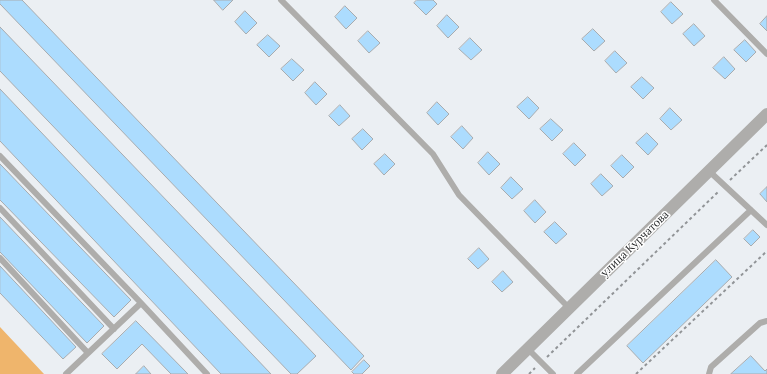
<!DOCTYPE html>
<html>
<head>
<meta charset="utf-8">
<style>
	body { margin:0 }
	canvas { display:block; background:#ebeff3 }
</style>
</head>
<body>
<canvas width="767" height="374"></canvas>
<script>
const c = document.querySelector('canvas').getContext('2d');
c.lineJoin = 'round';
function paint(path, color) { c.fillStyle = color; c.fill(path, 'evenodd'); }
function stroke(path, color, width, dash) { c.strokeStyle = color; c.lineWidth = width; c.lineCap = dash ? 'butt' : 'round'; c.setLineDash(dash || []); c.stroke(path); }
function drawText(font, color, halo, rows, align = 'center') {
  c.font = font + ' Lora,serif'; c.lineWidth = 3; c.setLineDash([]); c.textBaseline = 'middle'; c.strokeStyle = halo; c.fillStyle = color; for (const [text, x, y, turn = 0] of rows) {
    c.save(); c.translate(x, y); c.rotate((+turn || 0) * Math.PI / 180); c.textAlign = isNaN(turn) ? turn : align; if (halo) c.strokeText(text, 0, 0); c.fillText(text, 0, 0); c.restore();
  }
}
paint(new Path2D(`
	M0 327 44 374H0Z`), '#efb56c');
const building = new Path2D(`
	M0 0H22L364 356 351 370 0 4Z
	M214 0H233L223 10Z
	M417 0H433L437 4 426 15 414 3Z
	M671 2 683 14 672 24 661 12Z
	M345 6 357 18 346 29 335 17Z
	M245 11 257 23 246 34 235 22Z
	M447 15 459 27 448 38 437 26Z
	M767 16V31L760 24Z
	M694 24 705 36 694 46 683 34Z
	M0 27 316 356 297 374H291L0 71Z
	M593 29 605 41 594 51 582 39Z
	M368 31 380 43 369 53 358 41Z
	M268 35 280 46 269 57 257 45Z
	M470 38 482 50 471 60 459 49Z
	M745 40 756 52 746 62 734 50Z
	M615 51 627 63 616 73 605 61Z
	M724 57 735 69 725 79 713 68Z
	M292 59 304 70 293 81 281 69Z
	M642 77 654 88 643 99 631 87Z
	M315 82 327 94 316 105 305 93Z
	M0 89 271 374H221L0 141Z
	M528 97 539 108 529 119 517 107Z
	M437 102 449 114 438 125 427 113Z
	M340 105 350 116 339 126 329 116Z
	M670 108 682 120 671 130 660 119Z
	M551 119 563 130 552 141 540 129Z
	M462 126 473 138 463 149 451 137Z
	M363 129 373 139 362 150 352 139Z
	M647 133 658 144 648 155 636 143Z
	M574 143 586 155 575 166 563 154Z
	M488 152 500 164 489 175 478 163Z
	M385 154 395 164 384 175 374 164Z
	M622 155 634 167 623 178 611 166Z
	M0 164 131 300 114 317 0 200Z
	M601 174 613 186 602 196 591 184Z
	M511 177 523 189 512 199 501 188Z
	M767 187V202L760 194Z
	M535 200 546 212 535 223 524 211Z
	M0 217 104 326 87 343 0 252Z
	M555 222 567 234 556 244 544 232Z
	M753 230 760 237 751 246 744 239Z
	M479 248 489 259 478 269 468 259Z
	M716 260 732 277 643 363 627 346Z
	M0 266 76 347 63 359 0 293Z
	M503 271 513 282 502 292 492 282Z
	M136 321 188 374H171L142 344 117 369 102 354Z
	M751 356 765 371 767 369V374H731Z
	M364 360 370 366 362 374H354L352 372Z
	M144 366 151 374H136Z`);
paint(building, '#acdcfe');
stroke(building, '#a8acaf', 1);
stroke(new Path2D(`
	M730 180 767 145
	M547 357 718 192
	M529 374 535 368
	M636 374 767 251`), '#919497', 2, [3, 3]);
stroke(new Path2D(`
	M281 0 433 154 459 195 569 308
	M714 0 767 54
	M0 156 141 303 207 374
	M709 171 767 225
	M0 208 114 329
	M0 258 88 353
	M528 349 553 374
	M66 374 141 303
	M577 374 751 210
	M709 374 711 367 760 323 767 321`), '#aeadab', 6);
stroke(new Path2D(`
	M502 374 767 114`), '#aeadab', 12);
drawText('11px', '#282a2b', '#fff', [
	["улица Курчатова",635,244,-44]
]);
</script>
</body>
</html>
